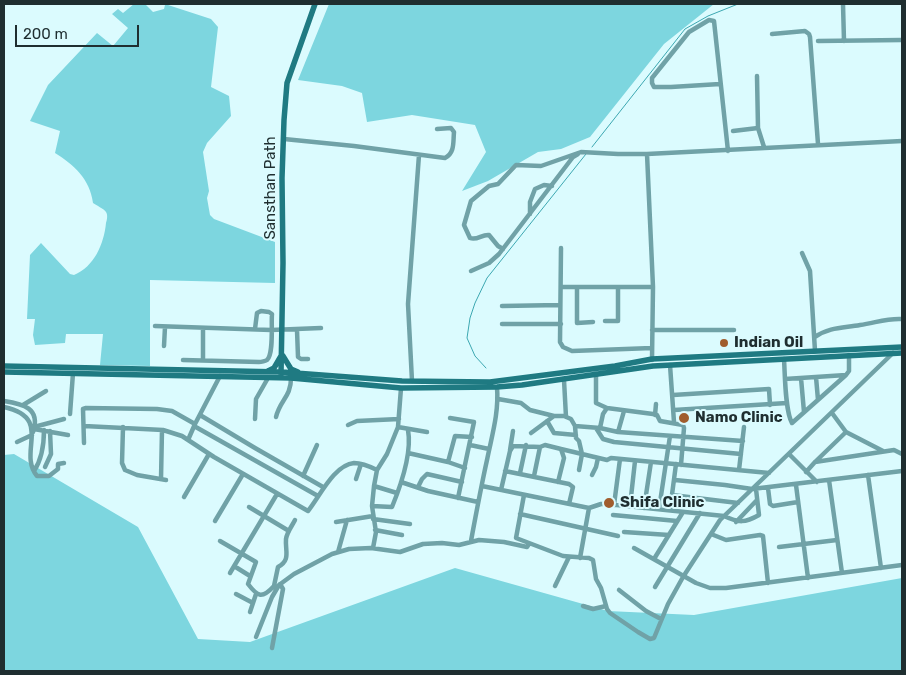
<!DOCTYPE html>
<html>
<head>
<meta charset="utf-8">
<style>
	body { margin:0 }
	#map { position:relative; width:906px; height:675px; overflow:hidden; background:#dbfbfe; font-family:Rubik,sans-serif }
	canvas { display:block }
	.frame { position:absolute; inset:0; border:5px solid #1f2e30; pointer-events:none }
	.scale { position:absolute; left:15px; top:25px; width:124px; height:22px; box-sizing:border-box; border:2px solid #1f2e30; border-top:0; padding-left:6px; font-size:15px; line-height:18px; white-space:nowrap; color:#1f2e30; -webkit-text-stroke:4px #dbfbfe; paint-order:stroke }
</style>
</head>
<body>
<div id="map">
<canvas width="906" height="675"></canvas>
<div class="frame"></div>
<div class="scale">200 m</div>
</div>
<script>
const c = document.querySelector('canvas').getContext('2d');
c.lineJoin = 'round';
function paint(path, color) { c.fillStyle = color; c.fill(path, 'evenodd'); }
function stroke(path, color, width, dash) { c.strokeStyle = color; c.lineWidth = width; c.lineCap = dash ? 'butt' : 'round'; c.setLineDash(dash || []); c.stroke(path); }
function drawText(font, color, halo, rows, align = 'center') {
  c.font = font + ' Rubik,sans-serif'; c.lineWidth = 4; c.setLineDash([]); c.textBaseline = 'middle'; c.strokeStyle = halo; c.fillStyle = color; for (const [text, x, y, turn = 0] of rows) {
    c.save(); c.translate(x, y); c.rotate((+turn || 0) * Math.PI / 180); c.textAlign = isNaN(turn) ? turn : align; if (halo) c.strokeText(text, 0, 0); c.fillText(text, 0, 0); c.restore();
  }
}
paint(new Path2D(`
	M134 4H145L153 12 164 9 165 5H168L211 19 218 27 211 87 229 96 231 116 207 143 203 152 209 191 207 198 210 215 214 219 275 242V283L150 280V366L100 365 103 334H66L65 343 35 345 33 335 35 319H27L30 255 41 243 70 274 74 275C94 267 104 244 106 223 107 220 108 215 106 212 103 208 97 206 93 203 90 179 74 165 55 153L60 131 30 121 48 85 97 33 113 46 128 28 112 14 118 9 123 13Z
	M329 4H714L664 44 590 137 561 149 538 152 488 181 462 191 486 152 475 125 412 115 367 122 362 93 342 86 298 80Z
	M14 454 138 527 198 639 250 642 455 568 608 611 694 615 902 578V671H4V455Z`), '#7dd6df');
stroke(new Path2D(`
	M592 147 685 29 708 16 738 4
	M486 368 475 356 467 338 470 318 475 303 487 278 586 154`), '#3ca7b1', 1);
stroke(new Path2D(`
	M843 4 844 41
	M772 34 805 31 809 34 810 37 818 144
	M818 41 902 40
	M757 76 758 128 764 147
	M720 84 671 87H654L652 83V78L689 32 709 20 714 21 728 151
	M733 131 758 128
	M284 139 354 146 445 158C455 153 453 142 454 132L451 128 437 129
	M530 214V202L535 189 544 185 552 186
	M561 248 560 342 563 347 572 351 652 348
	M503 249 498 246 489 235C482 234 477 241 470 238L464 225 471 201 489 186 498 184 516 165 541 166 581 152 618 154H647
	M802 253 810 271 815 351
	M471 271 489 263 499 254 573 157 578 154
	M561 287H653
	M577 287V323L593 322
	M502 306 560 305
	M605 321H618V287
	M502 324H561
	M155 326 271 330 321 328
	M297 330 298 357 301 359H308
	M652 330H734
	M815 337C829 327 844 328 860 325 875 323 887 318 902 319
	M164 346 165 327
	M784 359C785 374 785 411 792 423L846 375
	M183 360 259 362C261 362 266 361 267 360 274 354 271 323 272 314L269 312 261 311 257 313 255 329
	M203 360V328
	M652 360 653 287 647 154 902 141
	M670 365 674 422
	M596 375V403L607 408
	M816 377 818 400
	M801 378 804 412
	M785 379 846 375 849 371V355
	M564 380 566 417
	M412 381 408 304 419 155
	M673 395 769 389 770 405
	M498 399 521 403 530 410 554 416
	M4 401C23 404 41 408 33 432
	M23 405 46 391
	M4 407C54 418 17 452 37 476H49L58 469V464L64 463
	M674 410 787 403
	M832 413 846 432
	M70 414 73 373
	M200 415 255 448 323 487
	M655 415 656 404
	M276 417C280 400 291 397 291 378
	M450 418 474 422 458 498
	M255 419 256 399 268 378
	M547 421 554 433 576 435
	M348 425 357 421 399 419
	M84 426 163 430 182 436 214 457 308 511C320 496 334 465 354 463 361 463 371 467 377 470
	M194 426 318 496
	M575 426 600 428 618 432 743 441
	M34 427 64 419
	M123 427 122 463 125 470 137 475 166 480
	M398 427 427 432
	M596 428 603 439 614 442 741 454
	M600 428 603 414 607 408 653 414 657 415 660 421 683 425 684 428 681 465
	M34 429 68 435
	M618 432 624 411
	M531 433 554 416H564L571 419 575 426 576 438 579 441 582 454 607 460 611 458 769 473
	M188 440 195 424 220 376
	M17 442 32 435
	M84 443 83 409 86 408 157 409 172 411 195 424
	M470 445 489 449
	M540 447 545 445 561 449 564 458 558 482
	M561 449 582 454 579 470
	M510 450 513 431
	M408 453 448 462
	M790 455 817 482
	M815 462 894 450 902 454
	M45 467 51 454 50 431
	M465 468 448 462 455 436 472 437
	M739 470 744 427
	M34 471C42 459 44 444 44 430
	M505 471 569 484 573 487 569 504
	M806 472 815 462 846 432 883 451
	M520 473 526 445
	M592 475 596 467 598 458
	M868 475 881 568
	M303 476 317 445
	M161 479 162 430
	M356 479 361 464
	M675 480 725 485 752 489 902 471
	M829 480 842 573
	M401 482 428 491 478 502
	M796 485 808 578
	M374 486 397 493
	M482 486 589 508 601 504H607L724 516C739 523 745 523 759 515L756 489
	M418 487 422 479 427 474 462 482
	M768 488 770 504 773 506 798 502
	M501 490 510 451 513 446 540 447 534 476
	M524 495 516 538 563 556 589 558 593 560 596 579 601 588 607 609 610 613 638 632 650 639 654 638 668 604 683 577 720 520 893 353
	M672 495 738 503
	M184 497 209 454
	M614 505 620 459
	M372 506 392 507C401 485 412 452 408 430
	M630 506 635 461
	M249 507 289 531
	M644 508 651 462
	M659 509 670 436
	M670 510 676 464
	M520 514 618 536
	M613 515 677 521
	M373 519 410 524
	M215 521 243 474
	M336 522 373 516
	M736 522 757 500
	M375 530 402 535
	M624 532 669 535
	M711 534 726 540 760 535 763 536 768 583
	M220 541 256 562 248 584C258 597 262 599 274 586L278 587
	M471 541C476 514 481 487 487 460 492 435 499 413 497 387
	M779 547 837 540
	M373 548 376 532 372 506 374 486 377 470 387 454 398 427 401 388
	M634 548 696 583 710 588H726L902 565
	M338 552 347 520
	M580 558 589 508
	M654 559 683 512
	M234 566 250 576
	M230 573 277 494
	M274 586 278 567C291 560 285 551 286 539 287 532 292 526 295 520
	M555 586 569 557
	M655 587 700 513
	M619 590 646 611 661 619
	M236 594 253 603
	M583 606 593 609 606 606
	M250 612 256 594
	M256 637 272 597 279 585 294 574 332 554 349 549 371 548 400 552 423 544 442 543 459 545 479 540 504 542 527 547 529 544
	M272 648 283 589 280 584`), '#70a2a7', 4.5);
stroke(new Path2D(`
	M283 356 291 369 298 372
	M4 366 282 372 402 381 490 382 615 366 652 359 902 347
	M268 371 274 368 281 356
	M4 372 291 378 401 388 497 387 522 385 653 366 902 353
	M281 374 283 263 282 178 284 120 287 83 315 4`), '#1f7a82', 5.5);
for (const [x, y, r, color] of [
	[724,343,5,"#a05d2d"],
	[684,418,6,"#a05d2d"],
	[609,503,6,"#a05d2d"]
]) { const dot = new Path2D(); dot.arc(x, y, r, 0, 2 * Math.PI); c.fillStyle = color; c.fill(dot); stroke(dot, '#dbfbfe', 2); }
drawText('15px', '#1f2e30', '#dbfbfe', [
	["Sansthan Path",271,188,-90]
]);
drawText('bold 15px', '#1f2e30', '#dbfbfe', [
	["Indian Oil",734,343],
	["Namo Clinic",695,418],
	["Shifa Clinic",620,503]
], 'left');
</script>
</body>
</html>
